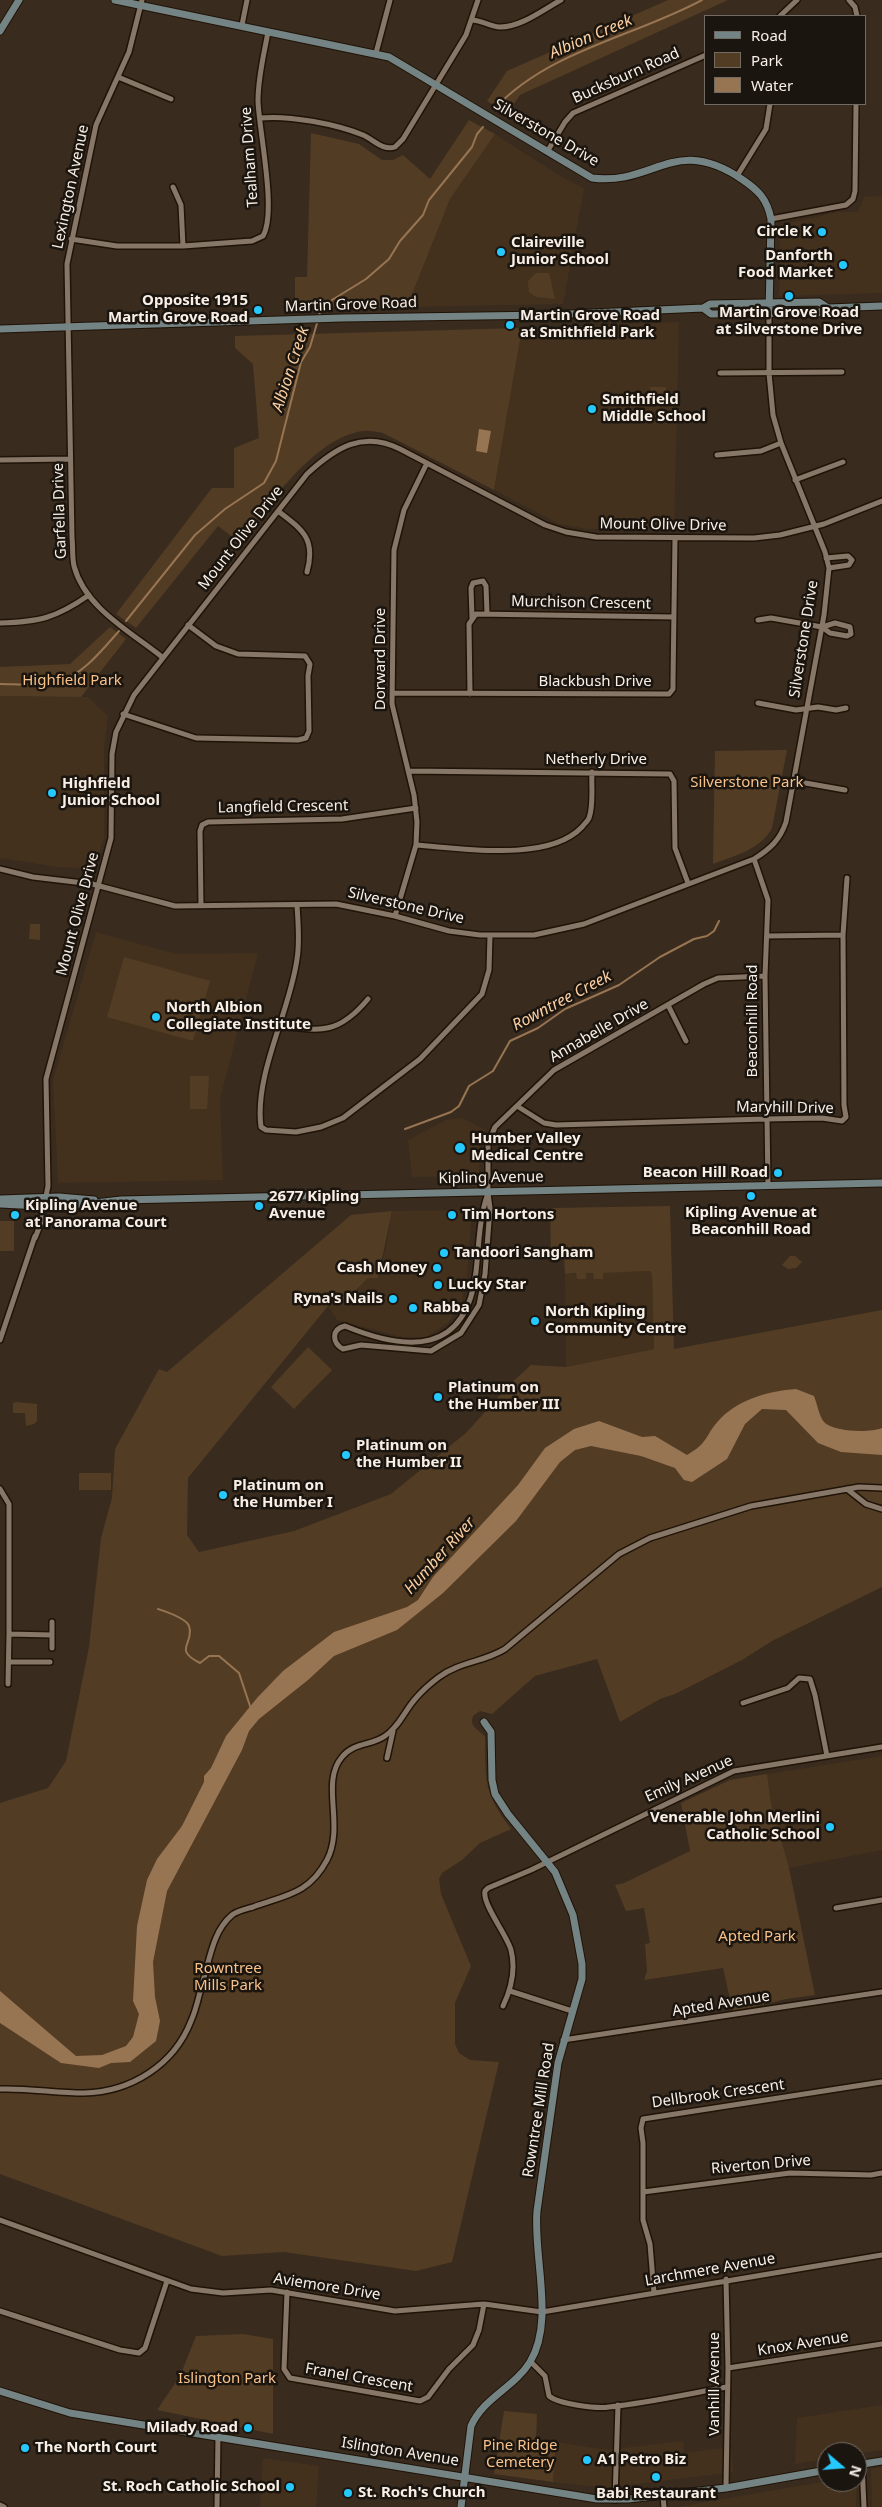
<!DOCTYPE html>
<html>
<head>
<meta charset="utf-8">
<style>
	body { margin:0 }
	#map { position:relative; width:882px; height:2507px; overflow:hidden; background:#392b1e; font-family:"Noto Sans",sans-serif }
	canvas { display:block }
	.legend { position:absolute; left:704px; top:15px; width:162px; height:90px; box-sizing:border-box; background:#1b150f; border:1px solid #736c65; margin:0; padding:6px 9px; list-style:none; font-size:15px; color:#f8efe6 }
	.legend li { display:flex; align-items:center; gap:10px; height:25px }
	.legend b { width:25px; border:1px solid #736c65 }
	.north { position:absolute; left:817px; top:2442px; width:50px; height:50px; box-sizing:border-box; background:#1b150f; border:1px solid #736c65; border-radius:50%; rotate:108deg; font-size:14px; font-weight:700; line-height:20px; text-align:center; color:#f8efe6 }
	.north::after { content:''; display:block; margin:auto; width:18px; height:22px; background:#25c9fe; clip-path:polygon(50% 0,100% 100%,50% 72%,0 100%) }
</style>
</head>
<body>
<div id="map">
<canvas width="882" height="2507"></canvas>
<ul class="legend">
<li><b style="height:6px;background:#748383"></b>Road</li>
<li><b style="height:14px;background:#533c24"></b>Park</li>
<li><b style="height:14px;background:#987552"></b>Water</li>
</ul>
<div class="north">N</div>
</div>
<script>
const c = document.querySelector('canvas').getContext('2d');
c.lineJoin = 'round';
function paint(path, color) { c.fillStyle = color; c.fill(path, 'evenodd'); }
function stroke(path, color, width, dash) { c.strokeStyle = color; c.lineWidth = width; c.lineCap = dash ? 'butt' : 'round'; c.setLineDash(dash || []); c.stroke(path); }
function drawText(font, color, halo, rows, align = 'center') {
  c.font = font + ' "Noto Sans",sans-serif'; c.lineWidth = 5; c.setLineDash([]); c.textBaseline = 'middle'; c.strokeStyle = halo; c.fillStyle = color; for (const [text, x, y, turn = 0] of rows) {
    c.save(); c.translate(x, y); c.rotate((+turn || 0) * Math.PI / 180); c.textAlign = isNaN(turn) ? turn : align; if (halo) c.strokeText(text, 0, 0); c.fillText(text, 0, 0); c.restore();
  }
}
paint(new Path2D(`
	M495 134 560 176 584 188 563 304 407 307 450 199Z
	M882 196V293L779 296 780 225 838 212H858L864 197Z
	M679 322 674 530 588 529 559 524 494 490 522 328Z
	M0 696 88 697 108 716 104 747V838L94 869 58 867 0 858Z
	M96 932 176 954 258 953 220 1099 223 1180 58 1183 53 1080Z
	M463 1118 485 1130 480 1143 479 1176 412 1177 408 1140 446 1120Z
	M472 1210 467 1277 461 1305 448 1323 426 1337H402L337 1320 328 1306 346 1300 368 1278H378L386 1248 392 1211Z
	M650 1271 652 1275 654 1349 566 1367 565 1274Z
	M882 1756V1850L789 1868 771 1803 767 1774Z
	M882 2405V2450L857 2454V2452H827V2459L795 2464 797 2418Z
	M683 2441 684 2453 731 2447 733 2472 606 2488 553 2482 556 2442 607 2450Z
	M263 2458 319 2466 316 2507H260Z
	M882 2467V2507H872L871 2469Z
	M857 2477 856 2507H677L827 2481 857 2482Z`), '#43311e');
paint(new Path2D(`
	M668 0H728L520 95 507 114 487 101 507 71Z
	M469 120 495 134 450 199 407 307H295V277H307L311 133 359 144 382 160H393L403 155 430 179Z
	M536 273H549L555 299 536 297 529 292 528 281Z
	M522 328 494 490 383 433C377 432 369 430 363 431 313 438 270 505 239 542L218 526 136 628 116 614 212 488H234V448L259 438 253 364 235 348V336Z
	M650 387H666V404H650Z
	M110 627 126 639 81 697 0 696V667L70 664Z
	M787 750 772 828C760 850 736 855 713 864L715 751Z
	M30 924H40V940L29 939Z
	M124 957 210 981 193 1041 107 1017Z
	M190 1076H209L207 1109H190Z
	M670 1206 674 1349 882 1310V1587L772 1641 742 1660 675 1694 660 1699 620 1722 597 1659 535 1676 492 1714 480 1711 473 1716C469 1728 479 1729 485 1737 486 1783 483 1791 511 1829L480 1843 462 1860 442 1873 439 1879 441 1894 471 1966 455 2003V2044L459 2053 470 2060 499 2062 452 2262 416 2271 284 2252 222 2256 0 2174V1803L48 1788 66 1761 89 1647 101 1538 112 1498 115 1449 159 1369 167 1372 351 1215 392 1211 378 1278H368L346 1300 328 1306 188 1478 187 1535 199 1552 294 1531 391 1494 467 1432 509 1385 531 1365 566 1367 654 1349 652 1275 650 1271 603 1273V1279H594L593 1273H586V1279H577L576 1273 565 1274 564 1259H558V1253H551L550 1208Z
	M0 1221H14V1251H0Z
	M790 1256H795L802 1262 796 1268 788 1269 782 1265Z
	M308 1347 332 1370 294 1409 271 1387Z
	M16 1402 37 1404V1421L34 1424 26 1426 25 1413H13V1403Z
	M79 1473H111V1490H79Z
	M767 1774 771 1803 789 1868 815 1995 786 1999 733 2012 723 1968 644 1980 647 1971 645 1944 650 1943 644 1908 626 1911 615 1885 624 1883 690 1851 681 1803 730 1780Z
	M243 2334 273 2339V2434L157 2410 180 2376 196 2336Z
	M504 2411 537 2414 536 2440 556 2442 553 2482 494 2474Z`), '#533c24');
paint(new Path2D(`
	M479 429 491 431 487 453 476 451Z
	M796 1389 814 1396C817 1403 819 1416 824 1422 833 1432 870 1433 882 1428V1455L841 1452 818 1443 786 1410 762 1409 745 1424 727 1459 692 1482 684 1480 675 1468 641 1456 591 1446 575 1450 560 1462 516 1521 443 1593 397 1630 334 1656 308 1680 259 1719 249 1731 242 1750 167 1891 153 1962 155 1997 160 2021 156 2041 130 2062 111 2063 99 2068 61 2063 0 2023V1991L76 2056 102 2055 126 2046 133 2037 139 2014 133 2001 137 1926 147 1880 157 1859 182 1826 204 1782V1776L211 1768 226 1736 257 1698 283 1671 334 1632 407 1607 418 1600 433 1577 518 1485 545 1448 574 1429 599 1421 642 1437 655 1436 687 1455C710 1442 705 1434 721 1418 740 1399 769 1391 796 1389Z`), '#987552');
stroke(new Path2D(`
	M496 107C551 50 633 37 702 0
	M319 316 320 312 332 300 366 279 389 259 400 241 423 215 429 200 472 147 477 134 483 127
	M126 621 195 535 225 509 264 483 276 461 301 362 310 347 318 320
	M0 684C16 684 43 686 58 682 84 674 102 650 119 631
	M405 1129 451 1112 459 1106 469 1086 493 1071 510 1041 538 1028 565 1009 619 985 660 957 694 939 707 936 714 931 719 921
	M158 1609C167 1612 186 1618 189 1626 195 1644 172 1649 200 1663L209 1656H219L239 1673 251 1709`), '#987552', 2);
const street = new Path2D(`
	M142 0 129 52 96 125 67 264 72 538C73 547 72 557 74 566 85 608 131 632 162 657
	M849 0 855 7 857 16
	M780 16 797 0
	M473 20C482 21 490 26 499 27 520 28 544 9 561 0
	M242 25 247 0
	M376 53 390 0
	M118 77 171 99
	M260 118C289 115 336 124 363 135 374 140 383 151 395 147L403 139 466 35 478 0
	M547 152 565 122 573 113 706 55
	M737 176 766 129 770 104
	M173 187 181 205 183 246
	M771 219 846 205 853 199 855 191 856 104
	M71 239 117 246H183L252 241 263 236C277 212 259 131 258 101 258 77 264 54 268 32
	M720 373 842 372
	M717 455 761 451 781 443
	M0 460 70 459
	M795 480 843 462
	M278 511C303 530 316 539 307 572
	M826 558 848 556 852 560 849 565 829 568
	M472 618 471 588 473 583 483 581 486 586 487 613
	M758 620 771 618 822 627
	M0 623C39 622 56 618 89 595
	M835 623 850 627 851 634 847 636 830 633 822 627Z
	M392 693 669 694 673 689V681L675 538
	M470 694 469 624 476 614 674 617
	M758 703 796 710 818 707 836 710 846 708
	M123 714 196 738 298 740 306 738 309 731 308 676 310 664 305 656 238 654 216 646 188 625
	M408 771 670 774 674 781 675 848 688 883
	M794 781 845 790
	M416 845C460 848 548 863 582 827 584 824 588 821 589 818 594 805 591 786 592 772
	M754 859 768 900 765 976 768 1186
	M0 869 33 877 92 884 175 906 336 904 395 916 449 931 480 935H534L584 924 754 859C770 849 780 840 786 822L824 615 829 568 825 552 781 443 773 415 769 373V313
	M297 905C298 922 300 942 297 959 290 1012 254 1074 261 1127L266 1130 296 1132 321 1127 343 1118 420 1059 482 994 489 970 490 935
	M201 906 200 831 202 825 208 822 342 819 416 808
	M395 916 416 845 417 822 414 795 392 704 394 550 404 510 427 463
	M767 936 843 935
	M668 1005 686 1041
	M280 1025C321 1032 339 1034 368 999
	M517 1106 544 1123 556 1125 766 1119 822 1118 842 1121 846 1117 844 1105 843 935 847 878
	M488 1193C479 1218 479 1245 476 1272 466 1355 408 1352 345 1326 331 1329 332 1343 343 1349L361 1345 431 1351 461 1333 479 1305 485 1274 490 1208 488 1193V1144L495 1127 554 1070 704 984 718 978 765 976
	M35 1238 41 1223 48 1186 46 1079 111 838 112 754 116 732 134 695 307 474C335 448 363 430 400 449L545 525 566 532 596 537 754 538 780 535 824 524 882 501
	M0 1340 35 1236
	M0 1489 9 1504V1634L52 1635
	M847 1489 866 1504 882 1509
	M52 1648V1622
	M9 1662H50
	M8 1684 9 1634
	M743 1703 788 1688 799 1678 810 1679 815 1695 827 1756
	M387 1758 393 1731
	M836 1908 882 1900
	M510 1991 572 2011
	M503 2006C511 1989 516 1969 511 1950 507 1935 482 1904 485 1891L488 1888 531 1870 734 1771 882 1747
	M563 2040 882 1992
	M0 2089C28 2088 56 2093 84 2093 131 2092 174 2065 191 2021 197 2008 199 1994 203 1981 210 1958 213 1931 232 1915 237 1911 246 1909 253 1907 286 1895 309 1894 327 1860 345 1825 320 1783 342 1757 354 1742 371 1746 385 1736 399 1727 405 1710 416 1698 422 1691 431 1683 439 1677 459 1662 484 1662 505 1649L619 1554 650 1538 751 1506 859 1487 882 1488
	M643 2192 790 2173 871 2175 882 2173
	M0 2220 191 2289 223 2293 271 2290 395 2311 484 2304 542 2312 882 2255
	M287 2292 284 2369 290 2378 420 2401 428 2397 449 2369 473 2345 479 2330 484 2304
	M654 2293 650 2244 643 2220V2143L641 2128 643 2119 882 2082
	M0 2311 120 2350 139 2353 145 2348 167 2281
	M530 2361 545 2376 549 2396C559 2404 596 2409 609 2407 648 2403 688 2394 727 2387
	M728 2368 882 2344
	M862 2464 864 2507
	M726 2488 728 2368 726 2279
	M663 2496 664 2507
	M615 2500 618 2405
	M0 2505 4 2507
	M217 2507 218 2436`);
const secondary = new Path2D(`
	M115 0 389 57 592 178C655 186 674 133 743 180 759 191 767 199 771 219L769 313
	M0 31 19 0
	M703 308 711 314 818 313 828 308 882 306
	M0 329 342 318 547 315 703 308 710 304 819 302 828 308
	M0 1199 59 1197 94 1200
	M0 1204 59 1207 121 1200 882 1183
	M0 2391 70 2413 597 2499H628L726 2488 827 2470
	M857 2465 882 2461
	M461 2507 471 2426C484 2397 514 2388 530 2362 555 2321 533 2257 537 2211L558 2063 582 1979V1964L573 1915 555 1872 508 1814 495 1794 492 1780 491 1732 484 1722`);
stroke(street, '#201307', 8);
stroke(secondary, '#201307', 9);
stroke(street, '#877768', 5);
stroke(secondary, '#748383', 7);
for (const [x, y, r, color] of [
	[822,232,5,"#25c9fe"],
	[501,252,5,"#25c9fe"],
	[843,265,5,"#25c9fe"],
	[789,296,5,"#25c9fe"],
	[258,310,5,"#25c9fe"],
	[510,325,5,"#25c9fe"],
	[592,409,5,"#25c9fe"],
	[52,793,5,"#25c9fe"],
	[156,1017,5,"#25c9fe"],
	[460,1148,6,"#25c9fe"],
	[778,1173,5,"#25c9fe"],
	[751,1196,5,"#25c9fe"],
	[259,1206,5,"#25c9fe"],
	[15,1215,5,"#25c9fe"],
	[452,1215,5,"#25c9fe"],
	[444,1253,5,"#25c9fe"],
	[437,1268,5,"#25c9fe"],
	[438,1285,5,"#25c9fe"],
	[393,1299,5,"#25c9fe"],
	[413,1308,5,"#25c9fe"],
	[535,1321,5,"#25c9fe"],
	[438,1397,5,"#25c9fe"],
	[346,1455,5,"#25c9fe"],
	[223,1495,5,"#25c9fe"],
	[830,1827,5,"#25c9fe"],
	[248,2428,5,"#25c9fe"],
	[25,2448,5,"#25c9fe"],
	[587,2460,5,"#25c9fe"],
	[656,2477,5,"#25c9fe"],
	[290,2487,5,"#25c9fe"],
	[348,2493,5,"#25c9fe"]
]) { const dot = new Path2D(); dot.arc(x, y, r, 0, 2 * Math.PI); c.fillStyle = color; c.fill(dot); stroke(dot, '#1b150f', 2); }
drawText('15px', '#f8efe6', '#1b150f', [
	["Bucksburn Road",626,76,-24],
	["Silverstone Drive",546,133,30],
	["Tealham Drive",250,157,-94],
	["Lexington Avenue",71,187,-78],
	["Martin Grove Road",351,305,-2],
	["Garfella Drive",60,511,-92],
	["Mount Olive Drive",663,525,1],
	["Mount Olive Drive",241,538,-52],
	["Murchison Crescent",581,603,1],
	["Silverstone Drive",804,639,-81],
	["Dorward Drive",381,659,-90],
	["Blackbush Drive",595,682],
	["Netherly Drive",596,760],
	["Langfield Crescent",283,807,-1],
	["Silverstone Drive",406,906,13],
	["Mount Olive Drive",78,914,-75],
	["Beaconhill Road",753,1021,-90],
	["Annabelle Drive",599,1031,-30],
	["Maryhill Drive",785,1108,1],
	["Kipling Avenue",491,1178,-1],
	["Emily Avenue",689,1779,-24],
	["Apted Avenue",721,2004,-9],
	["Dellbrook Crescent",718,2094,-8],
	["Rowntree Mill Road",539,2110,-81],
	["Riverton Drive",761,2165,-5],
	["Larchmere Avenue",710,2270,-10],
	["Aviemore Drive",327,2287,9],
	["Knox Avenue",803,2344,-9],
	["Franel Crescent",359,2378,10],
	["Vanhill Avenue",715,2384,-90],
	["Islington Avenue",400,2452,9]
]);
drawText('bold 15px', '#f8efe6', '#1b150f', [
	["Circle K",812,232,"right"],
	["Claireville",511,243],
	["Junior School",511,260],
	["Danforth",833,256,"right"],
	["Food Market",833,273,"right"],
	["Opposite 1915",248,301,"right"],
	["Martin Grove Road",248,318,"right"],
	["Martin Grove Road",789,313,"center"],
	["at Silverstone Drive",789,330,"center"],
	["Martin Grove Road",520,316],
	["at Smithfield Park",520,333],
	["Smithfield",602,400],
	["Middle School",602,417],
	["Highfield",62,784],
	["Junior School",62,801],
	["North Albion",166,1008],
	["Collegiate Institute",166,1025],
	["Humber Valley",471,1139],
	["Medical Centre",471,1156],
	["Beacon Hill Road",768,1173,"right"],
	["2677 Kipling",269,1197],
	["Avenue",269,1214],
	["Kipling Avenue",25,1206],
	["at Panorama Court",25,1223],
	["Kipling Avenue at",751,1213,"center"],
	["Beaconhill Road",751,1230,"center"],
	["Tim Hortons",462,1215],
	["Tandoori Sangham",454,1253],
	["Cash Money",427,1268,"right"],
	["Lucky Star",448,1285],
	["Ryna's Nails",383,1299,"right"],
	["Rabba",423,1308],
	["North Kipling",545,1312],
	["Community Centre",545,1329],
	["Platinum on",448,1388],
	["the Humber III",448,1405],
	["Platinum on",356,1446],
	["the Humber II",356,1463],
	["Platinum on",233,1486],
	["the Humber I",233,1503],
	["Venerable John Merlini",820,1818,"right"],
	["Catholic School",820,1835,"right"],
	["Milady Road",238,2428,"right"],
	["The North Court",35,2448],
	["A1 Petro Biz",597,2460],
	["St. Roch Catholic School",280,2487,"right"],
	["St. Roch's Church",358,2493],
	["Babi Restaurant",656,2494,"center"]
], 'left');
drawText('15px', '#f8c189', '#1b150f', [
	["Highfield Park",72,681],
	["Silverstone Park",747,783],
	["Apted Park",757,1937],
	["Rowntree",228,1969],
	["Mills Park",228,1986],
	["Islington Park",227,2379],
	["Pine Ridge",520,2446],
	["Cemetery",520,2463]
]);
drawText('italic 16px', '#fbcfa2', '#1b150f', [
	["Albion Creek",591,37,-23],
	["Albion Creek",291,369,-72],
	["Rowntree Creek",562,1001,-28],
	["Humber River",440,1556,-48]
]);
</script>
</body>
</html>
